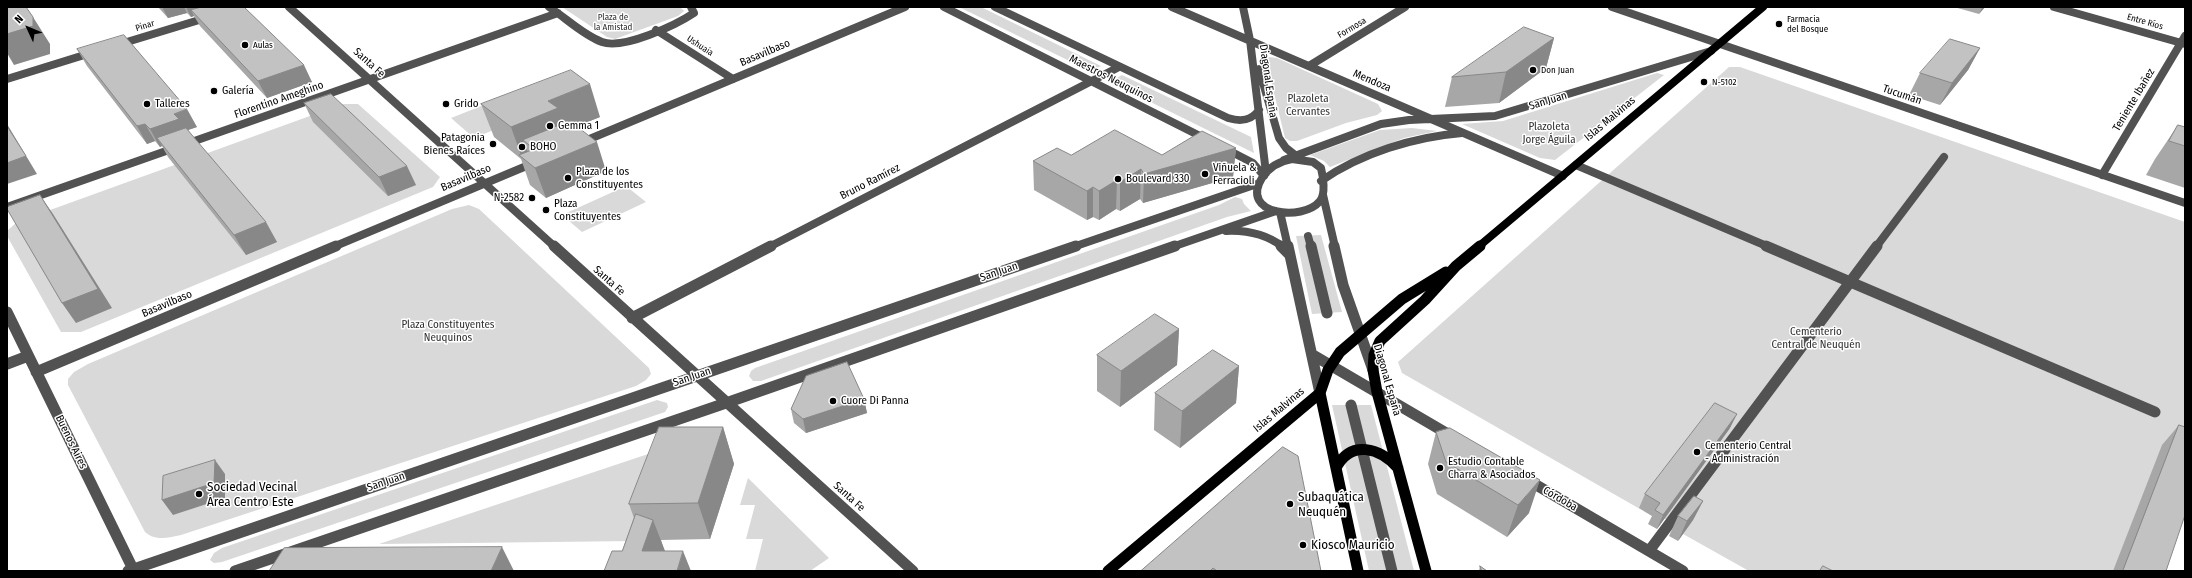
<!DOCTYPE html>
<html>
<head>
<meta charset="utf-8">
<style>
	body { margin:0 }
	#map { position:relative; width:2192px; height:578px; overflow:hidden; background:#fff; font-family:"Fira Sans Condensed",sans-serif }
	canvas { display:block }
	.frame { position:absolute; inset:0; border:8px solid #000; pointer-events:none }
	.north { position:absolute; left:8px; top:8px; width:40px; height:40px; -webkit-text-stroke:3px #fff; paint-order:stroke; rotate:314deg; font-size:11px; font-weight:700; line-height:16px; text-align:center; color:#000 }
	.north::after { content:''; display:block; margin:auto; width:14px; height:18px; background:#000; clip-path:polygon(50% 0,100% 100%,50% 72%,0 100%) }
</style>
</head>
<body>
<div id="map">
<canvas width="2192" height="578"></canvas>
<div class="frame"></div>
<div class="north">N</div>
</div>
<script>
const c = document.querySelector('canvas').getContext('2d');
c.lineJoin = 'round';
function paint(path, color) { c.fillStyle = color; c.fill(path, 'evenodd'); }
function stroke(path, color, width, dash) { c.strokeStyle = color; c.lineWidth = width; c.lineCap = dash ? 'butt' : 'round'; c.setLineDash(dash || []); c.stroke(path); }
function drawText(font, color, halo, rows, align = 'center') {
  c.font = font + ' "Fira Sans Condensed",sans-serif'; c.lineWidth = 3; c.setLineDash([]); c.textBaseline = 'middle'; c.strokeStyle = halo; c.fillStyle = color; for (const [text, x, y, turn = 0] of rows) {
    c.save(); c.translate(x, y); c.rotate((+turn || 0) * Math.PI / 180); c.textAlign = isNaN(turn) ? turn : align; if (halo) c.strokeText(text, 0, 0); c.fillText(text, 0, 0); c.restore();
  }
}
paint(new Path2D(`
	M562 7H680L684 11 678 16 615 39 607 37Z
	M959 7H981L1101 66 1090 71Z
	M1269 57 1277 58 1378 104 1382 111 1377 115 1346 123 1297 141H1290L1285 138 1266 60Z
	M1729 67H1740L2185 222V484L2154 571H1749L1683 534 1685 530 1656 514 1654 517 1402 373 1398 362Z
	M1657 73 1664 75 1555 160 1540 158 1462 124 1503 121Z
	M1122 75 1251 137 1254 153 1110 82Z
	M550 79 575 97 474 138 451 118Z
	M343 104H358L440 177 433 187 81 332H61L7 236V231L17 222Z
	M1412 128 1437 131 1404 138 1330 167 1324 161 1310 155 1380 130Z
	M626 186 646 202 582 232 562 215Z
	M1235 197 1242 199 1244 204 1251 211 1227 217 761 381H753L749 376 751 371 755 368 1219 205Z
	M469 205 479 209 649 368 651 374 646 380 636 386 181 535C168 538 155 541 145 532L68 385V379L74 372 88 364 452 209Z
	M1321 235 1342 312 1312 314 1296 236Z
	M657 400 667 403 668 407 665 412 222 562 214 563 210 560 214 553 222 548Z
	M1332 405H1371L1414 571H1369Z
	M666 448 635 541 379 544Z
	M748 478 829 558 810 571H755L763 539H746L755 505H740Z`), '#d9d9d9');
stroke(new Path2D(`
	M289 7 555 247
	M549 7C566 18 583 35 602 42 623 50 676 25 694 13L691 7
	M944 7 1208 140
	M995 7 1228 118C1241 122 1251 121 1259 110
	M1172 7 1563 176
	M1243 7 1250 40 1266 173
	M1612 7 2185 203
	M2054 7 2185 44
	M656 30 733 79
	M117 45 209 17
	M1309 66 1405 7
	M1259 69 1279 138 1286 148 1300 159
	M7 79 94 52
	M580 143 905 7
	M1224 148 1253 163 1264 176
	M1292 159 1313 162 1321 168C1323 176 1326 194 1320 201 1303 222 1239 215 1262 178 1269 167 1280 161 1292 159Z
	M1284 160 1381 124 1409 120 1495 116 1711 51
	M1576 165 1769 247
	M2102 175 2185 36
	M1321 181C1361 153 1414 137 1462 133
	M1323 195 1335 247
	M7 207 558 13
	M1280 212 1288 247
	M1226 231C1247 230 1266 234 1283 247
	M1308 236 1311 247
	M333 247 536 162
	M769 247 1119 67
	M1073 247 1257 184
	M1172 247 1276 211
	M1876 247 1944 157`), '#525252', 8);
stroke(new Path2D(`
	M554 246 913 571
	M1281 246 1289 254
	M1288 246 1320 393
	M1311 246 1327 313
	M1334 246 1343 285 1373 370
	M1766 246 2155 412
	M7 312 134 571
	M632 318 771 246
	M1313 355 1453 437
	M7 364 28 356
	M36 372 336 246
	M1351 405 1392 571
	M1526 479 1683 571
	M1649 551 1877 246
	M128 571 1076 246
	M235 571 726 403 1175 246`), '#525252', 11);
stroke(new Path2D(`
	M1478 247 1763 7`), '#000', 8);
stroke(new Path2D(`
	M1320 393 1358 571
	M1336 468C1351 439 1380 448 1398 468
	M1108 571 1320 393 1328 370 1340 352 1402 299 1446 272
	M1426 571 1377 392 1373 370 1374 355 1380 341 1425 300 1456 266 1480 246`), '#000', 11);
paint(new Path2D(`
	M158 7H244L312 82 267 98 200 26 194 16 191 17 187 13 168 18Z
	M1954 7H1985L1979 14Z
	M1554 38 1546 68 1499 103 1445 107 1452 77Z
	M1980 48 1968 70 1940 105 1909 95 1920 73Z
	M77 49 197 127 188 130 277 242 246 255 168 157 162 146 160 147 155 141 147 144 87 66Z
	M304 103 416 185 388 196 313 122Z
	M481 104 600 117 577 126 606 171 546 198 530 185 521 159 494 137Z
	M2178 125 2185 127V188L2146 175 2155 159Z
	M1236 148 1233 177 1143 203 1140 199 1120 211 1116 209 1099 220 1093 217 1087 220 1034 190 1033 161 1071 155H1162Z
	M1179 329 1177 365 1120 407 1097 391V355Z
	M1239 366 1236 403 1180 448 1154 430 1155 393Z
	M864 399 867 413 806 433 794 423 791 409Z
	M2179 425 2166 571H2113L2162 445Z
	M723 427 734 464 710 539 661 540 664 551H622L634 518 629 504Z
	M1730 428 1657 529 1648 524 1652 516 1639 508 1645 494Z
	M1436 432 1529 513 1507 537 1437 494 1428 464Z
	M1283 447 1321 571H1141Z
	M1703 501 1693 520 1678 541 1669 536 1678 516Z
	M1480 566 1487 571H1479Z`), '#a7a7a7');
paint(new Path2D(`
	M162 7H184L187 13 168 18Z
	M186 7H223L191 10 194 16 191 17Z
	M1983 7H1985L1979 14 1982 8Z
	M33 17 50 44V54L14 65 7 53V34Z
	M1554 38 1546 68 1499 103 1506 72Z
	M1980 48 1968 70 1940 105 1952 83Z
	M304 65 312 82 267 98 258 81Z
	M590 84 600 117 565 131 534 149 523 140 530 158H522L511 127 548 101Z
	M187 109 197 127 185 131 157 138 162 146 160 147 150 129 174 114Z
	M7 124 37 174 7 184Z
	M145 124 155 141 147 144 137 126Z
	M597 142 606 171 546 198 535 168Z
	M1236 148 1233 177 1143 203 1144 174Z
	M407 166 416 185 388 196 379 177Z
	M1141 169 1140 199 1120 211V182Z
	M1117 180 1116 209 1099 220V191Z
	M1093 187V217L1087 220V191Z
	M40 195 53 214 112 308 76 323 62 303Z
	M266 222 277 242 246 255 234 235Z
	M1179 329 1177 365 1120 407 1121 371Z
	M1239 366 1236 403 1180 448 1182 411Z
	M864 399 867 413 806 433 803 419Z
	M1737 414 1730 428 1657 529 1663 515Z
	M723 427 734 464 710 539 698 503Z
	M215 460 225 474V498L173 515 162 500Z
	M1540 480 1529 513 1507 537 1518 505Z
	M1703 501 1693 520 1678 541 1687 521Z
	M653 520 667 556 642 551Z
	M502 547 514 571H491Z
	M683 551 691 571H677Z`), '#888');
const building = new Path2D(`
	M7 7H26L33 17V26L7 34Z
	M202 7H244L304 65 258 81 191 10Z
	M1524 27 1554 38 1506 72 1452 77Z
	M124 35 187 109 174 114 179 119 150 129 145 124 137 126 77 49Z
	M1950 39 1980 48 1952 83 1920 73Z
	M571 70 590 84 548 101 558 108 511 127 481 104Z
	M331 94 407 166 379 177 304 103Z
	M570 121 597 142 535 168 519 155 534 149 523 140Z
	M2178 125 2185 127V146L2169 141Z
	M7 126 26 156 7 163Z
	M186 128 266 222 234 235 157 138Z
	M1115 130 1162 155 1202 131 1236 148 1144 174 1141 169 1120 182 1117 180 1099 191 1093 187 1087 191 1033 161 1057 148 1071 155Z
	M40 195 98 289 62 303 7 209V207Z
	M1155 314 1179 329 1121 371 1097 355Z
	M1213 350 1239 366 1182 411 1155 393Z
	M847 362 864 399 803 419 791 409 806 376Z
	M1715 403 1737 414 1663 515 1655 510 1660 503 1645 494Z
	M2179 425 2185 427V515L2166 571H2123Z
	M659 427H723L698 503 629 504Z
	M1450 428 1540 480 1518 505 1446 462 1436 432Z
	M1283 447 1298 456 1321 571H1217L1213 568 1210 571H1141Z
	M215 460 214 483 162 500 163 476Z
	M1694 496 1703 501 1687 521 1678 516Z
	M636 514 653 520 642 551H683L677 571H604L612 551H622Z
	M502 547 491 571H269L284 548Z
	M1480 566 1487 571H1482Z
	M1823 566 1833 571H1820Z`);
paint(building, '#c2c2c2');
stroke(building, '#888', 1);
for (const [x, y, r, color] of [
	[1779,24,4,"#000"],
	[245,45,4,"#000"],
	[1533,70,4,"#000"],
	[1704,82,4,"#000"],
	[214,91,4,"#000"],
	[147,104,4,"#000"],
	[446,104,4,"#000"],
	[550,126,4,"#000"],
	[493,144,4,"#000"],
	[522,147,4,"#000"],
	[1205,174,4,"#000"],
	[568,178,4,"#000"],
	[1118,179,4,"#000"],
	[532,198,4,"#000"],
	[546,210,4,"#000"],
	[833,401,4,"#000"],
	[1697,452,4,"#000"],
	[1440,468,4,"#000"],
	[199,494,4,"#000"],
	[1290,504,4,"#000"],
	[1303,545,4,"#000"]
]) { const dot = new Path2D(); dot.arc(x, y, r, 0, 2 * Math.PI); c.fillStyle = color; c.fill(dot); stroke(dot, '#fff', 1.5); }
drawText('9px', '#303030', '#fff', [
	["Plaza de",613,17],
	["la Amistad",613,27]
]);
drawText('9px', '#000', '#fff', [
	["Farmacia",1787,19],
	["del Bosque",1787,29],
	["Aulas",253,45],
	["Don Juan",1541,70],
	["N-5102",1712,82]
], 'left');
drawText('9px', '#000', '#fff', [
	["Entre Ríos",2145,22,16],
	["Pinar",145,26,-17],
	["Formosa",1352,28,-31],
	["Ushuaia",700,46,33]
]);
drawText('11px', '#000', '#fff', [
	["Basavilbaso",765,53,-23],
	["Santa Fe",369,63,42],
	["Maestros Neuquinos",1111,79,27],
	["Diagonal España",1268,81,82],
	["Mendoza",1372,81,23],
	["Tucumán",1902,95,19],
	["Florentino Ameghino",279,100,-19],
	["Teniente Ibañez",2134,100,-59],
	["San Juan",1548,101,-17],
	["Islas Malvinas",1610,119,-40],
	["Basavilbaso",466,178,-23],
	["Bruno Ramírez",870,182,-27],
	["San Juan",999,272,-19],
	["Santa Fe",609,281,42],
	["Basavilbaso",167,304,-23],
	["San Juan",692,377,-19],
	["Diagonal España",1387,380,74],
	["Islas Malvinas",1279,410,-40],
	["Buenos Aires",71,442,64],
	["San Juan",386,482,-19],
	["Santa Fe",849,497,42],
	["Córdoba",1560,499,30]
]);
drawText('11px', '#000', '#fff', [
	["Galería",222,91],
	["Talleres",155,104],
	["Grido",454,104],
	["Gemma 1",558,126],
	["Patagonia",485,138,"right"],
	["Bienes Raíces",485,151,"right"],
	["BOHO",530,147],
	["Viñuela &",1213,168],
	["Ferracioli",1213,181],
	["Plaza de los",576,172],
	["Constituyentes",576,185],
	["Boulevard 330",1126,179],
	["N-2582",524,198,"right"],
	["Plaza",554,204],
	["Constituyentes",554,217],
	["Cuore Di Panna",841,401],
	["Cementerio Central",1705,446],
	["- Administración",1705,459],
	["Estudio Contable",1448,462],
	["Charra & Asociados",1448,475]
], 'left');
drawText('11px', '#303030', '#fff', [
	["Plazoleta",1308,99],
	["Cervantes",1308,112],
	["Plazoleta",1549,127],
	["Jorge Águila",1549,140],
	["Plaza Constituyentes",448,325],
	["Neuquinos",448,338],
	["Cementerio",1816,332],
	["Central de Neuquén",1816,345]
]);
drawText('13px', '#000', '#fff', [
	["Sociedad Vecinal",207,487],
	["Área Centro Este",207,502],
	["Subaquática",1298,497],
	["Neuquén",1298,512],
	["Kiosco Mauricio",1311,545]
], 'left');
</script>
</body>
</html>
